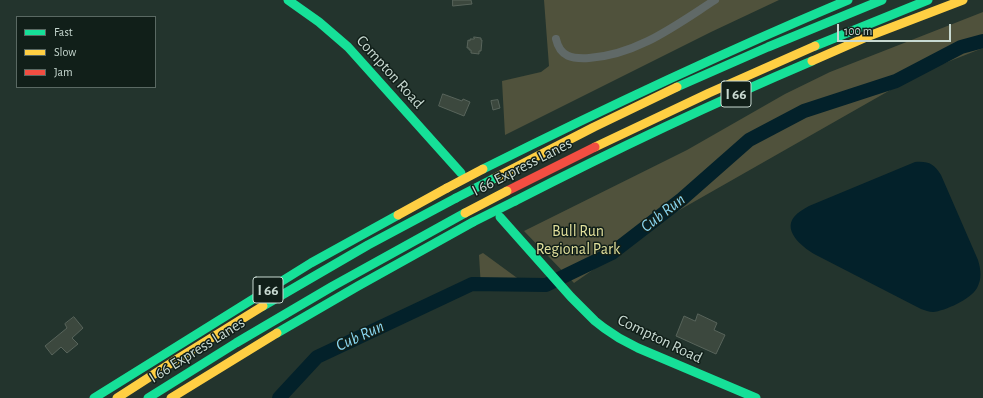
<!DOCTYPE html>
<html>
<head>
<meta charset="utf-8">
<style>
	body { margin:0 }
	#map { position:relative; width:983px; height:398px; overflow:hidden; background:#23342d; font-family:"Alegreya Sans",sans-serif }
	canvas { display:block }
	.legend { position:absolute; left:16px; top:16px; width:140px; height:72px; box-sizing:border-box; background:#111f19; border:1px solid #5a6963; margin:0; padding:5px 7px; list-style:none; font-size:12px; color:#c8d9d1 }
	.legend li { display:flex; align-items:center; gap:8px; height:20px }
	.legend b { width:20px; border:1px solid #5a6963 }
	.scale { position:absolute; left:837px; top:24px; width:114px; height:18px; box-sizing:border-box; border:2px solid #c8d9d1; border-top:0; padding-left:5px; font-size:12px; line-height:14px; white-space:nowrap; color:#c8d9d1; -webkit-text-stroke:3px #111f19; paint-order:stroke }
</style>
</head>
<body>
<div id="map">
<canvas width="983" height="398"></canvas>
<ul class="legend">
<li><b style="height:5px;background:#16e098"></b>Fast</li>
<li><b style="height:5px;background:#ffcf43"></b>Slow</li>
<li><b style="height:5px;background:#f24e42"></b>Jam</li>
</ul>
<div class="scale">100 m</div>
</div>
<script>
const c = document.querySelector('canvas').getContext('2d');
c.lineJoin = 'round';
function paint(path, color) { c.fillStyle = color; c.fill(path, 'evenodd'); }
function stroke(path, color, width, dash) { c.strokeStyle = color; c.lineWidth = width; c.lineCap = dash ? 'butt' : 'round'; c.setLineDash(dash || []); c.stroke(path); }
function drawText(font, color, halo, rows, align = 'center') {
  c.font = font + ' "Alegreya Sans",sans-serif'; c.lineWidth = 3; c.setLineDash([]); c.textBaseline = 'middle'; c.strokeStyle = halo; c.fillStyle = color; for (const [text, x, y, turn = 0] of rows) {
    c.save(); c.translate(x, y); c.rotate((+turn || 0) * Math.PI / 180); c.textAlign = isNaN(turn) ? turn : align; if (halo) c.strokeText(text, 0, 0); c.fillText(text, 0, 0); c.restore();
  }
}
paint(new Path2D(`
	M544 0H779L711 32 505 135 502 81 541 72 549 66Z
	M983 12V48L922 72 676 212 574 283 524 231 687 150 785 94 830 72Z
	M483 253 524 283 481 288 479 255Z`), '#50523c');
paint(new Path2D(`
	M915 162C929 161 934 164 941 175L978 260C981 270 982 279 977 288 971 299 945 311 933 312 929 312 925 310 921 309L816 255C805 249 782 232 794 217 798 212 804 209 809 206Z`), '#03212a');
stroke(new Path2D(`
	M279 398 317 357 472 284 546 285 612 253 682 199 749 140 804 111 896 81 961 47 983 41`), '#03212a', 14);
const building = new Path2D(`
	M453 0H471L472 4 453 6Z
	M474 37 481 38V40H482L481 51H479V54L471 53V50H469V48H467L468 40 470 41V39H474Z
	M443 94 462 101 463 99 470 102 464 116 439 106Z
	M498 100 500 108 493 110 491 101Z
	M698 314 717 323 714 330 725 335 716 354 676 336 684 316 695 321Z
	M74 317 83 328 72 338 78 344 67 353 61 347 52 355 45 346 67 328 65 324Z`);
paint(building, '#3c483e');
stroke(building, '#58645b', 1);
stroke(new Path2D(`
	M556 39C560 57 572 59 589 58 637 55 676 25 715 0`), '#606967', 8);
stroke(new Path2D(`
	M288 0 319 22 348 47 461 173
	M815 46 928 0
	M677 87 768 47 882 0
	M483 169C603 109 724 52 848 0
	M515 201C612 151 711 104 812 61
	M500 217 571 297 595 321 604 328 619 338 638 348 756 398
	M263 306 368 245 456 198
	M277 333 358 286 473 222
	M94 398 311 263 398 215
	M148 398 236 343 333 286 465 213`), '#16e098', 9);
stroke(new Path2D(`
	M812 61 869 36 963 0
	M595 147 709 93 815 46
	M493 179 594 127 677 87
	M398 215 447 188
	M117 398 179 358 263 306
	M171 398 277 333`), '#ffcf43', 9);
stroke(new Path2D(`
	M507 191 595 147`), '#f24e42', 9);
stroke(new Path2D(`
	M456 198 493 179
	M473 222 515 201`), '#16e098', 9);
stroke(new Path2D(`
	M447 188 483 169
	M465 213 507 191`), '#ffcf43', 9);
for (const [x, y, w] of [
	[736,94,30],
	[268,290,30]
]) { const box = new Path2D(); box.roundRect(x - w / 2, y - 13, w, 26, 3); c.fillStyle = '#111f19'; c.fill(box); stroke(box, '#c8d9d1', 1); }
drawText('bold 15px', '#c8d9d1', null, [
	["I 66",736,94],
	["I 66",268,290]
]);
drawText('16px', '#c8d9d1', '#111f19', [
	["Compton Road",390,72,48],
	["I 66 Express Lanes",522,167,-27],
	["Compton Road",660,339,26],
	["I 66 Express Lanes",197,350,-32]
]);
drawText('16px', '#e1df9c', '#111f19', [
	["Bull Run",578,231],
	["Regional Park",578,249]
]);
drawText('italic 17px', '#89d7f2', '#111f19', [
	["Cub Run",663,213,-38],
	["Cub Run",360,336,-25]
]);
</script>
</body>
</html>
